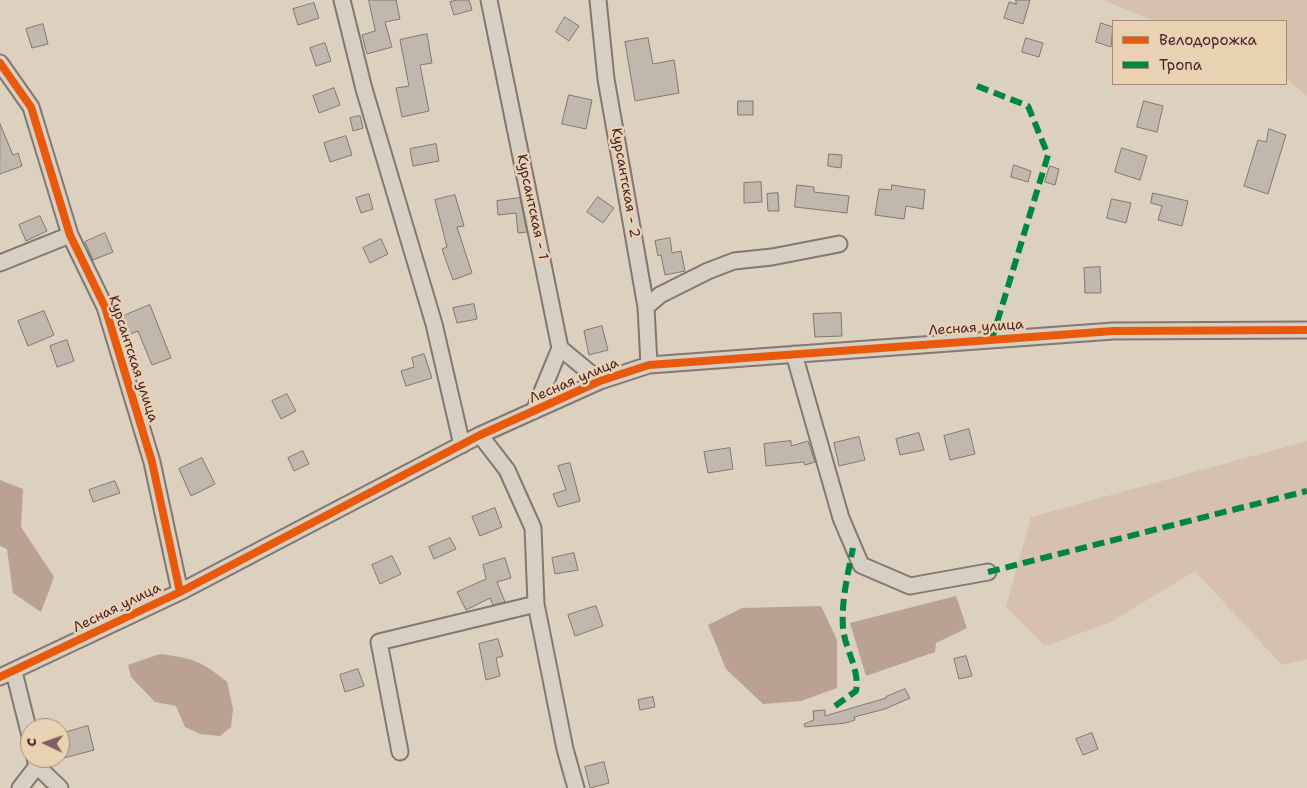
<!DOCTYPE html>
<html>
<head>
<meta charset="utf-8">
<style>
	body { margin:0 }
	#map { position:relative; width:1307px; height:788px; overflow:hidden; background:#dcd0bf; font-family:"Shantell Sans",sans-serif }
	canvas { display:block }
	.legend { position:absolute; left:1112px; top:20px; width:175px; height:65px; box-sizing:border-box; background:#e9d2b2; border:1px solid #a98a7c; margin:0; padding:6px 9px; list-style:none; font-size:15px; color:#4a1f2b }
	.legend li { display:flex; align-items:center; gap:10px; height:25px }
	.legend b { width:25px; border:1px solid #a98a7c }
	.north { position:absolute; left:20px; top:718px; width:50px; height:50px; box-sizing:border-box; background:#e9d2b2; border:1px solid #a98a7c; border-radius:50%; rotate:273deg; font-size:14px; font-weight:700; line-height:20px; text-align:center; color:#4a1f2b }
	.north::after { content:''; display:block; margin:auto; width:18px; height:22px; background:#7d5d5f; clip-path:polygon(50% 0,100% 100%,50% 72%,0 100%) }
</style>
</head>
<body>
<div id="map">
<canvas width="1307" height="788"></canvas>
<ul class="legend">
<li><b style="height:6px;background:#e8590c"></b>Велодорожка</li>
<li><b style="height:6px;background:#00873e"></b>Тропа</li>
</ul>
<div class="north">С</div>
</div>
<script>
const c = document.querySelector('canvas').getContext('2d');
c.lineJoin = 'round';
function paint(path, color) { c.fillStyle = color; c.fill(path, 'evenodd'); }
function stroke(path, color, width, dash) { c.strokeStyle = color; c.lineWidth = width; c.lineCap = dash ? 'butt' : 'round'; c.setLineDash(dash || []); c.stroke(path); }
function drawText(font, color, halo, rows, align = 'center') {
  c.font = font + ' "Shantell Sans",sans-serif'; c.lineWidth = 5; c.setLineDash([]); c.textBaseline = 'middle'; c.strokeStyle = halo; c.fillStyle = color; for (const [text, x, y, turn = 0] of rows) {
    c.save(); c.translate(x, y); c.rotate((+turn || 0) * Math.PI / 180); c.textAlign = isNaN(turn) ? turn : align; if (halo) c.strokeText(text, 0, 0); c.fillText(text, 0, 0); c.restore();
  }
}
paint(new Path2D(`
	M1103 0H1307V96L1286 78V21H1155Z
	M1307 441V659L1282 665 1195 571 1111 622 1045 646 1006 607 1031 517Z`), '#d5c1ac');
paint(new Path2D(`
	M0 480 23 489 21 527 54 577 41 612 13 593 7 549 0 546Z
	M956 596 967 628 936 643 935 652 866 676 850 623Z
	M821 606 837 640V688L801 701 763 704 726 669 708 625 742 608Z
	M160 654C192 658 202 661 227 682L233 709 231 727 220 736 200 734 185 727 176 706 155 702 131 677 128 665Z`), '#baa192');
const building = new Path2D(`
	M369 0H396L400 19 385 22 392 47 367 54 362 35 375 31Z
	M458 0H469L472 10 454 15 450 2Z
	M1016 0H1030L1023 24 1004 18 1009 2 1016 4Z
	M314 3 319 18 298 25 293 9Z
	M565 17 579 26 569 41 556 32Z
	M1101 23 1113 27 1111 47 1096 42Z
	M43 24 48 44 32 48 26 29Z
	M427 34 432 63 420 65 429 111 402 117 396 88 409 86 400 40Z
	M648 38 653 64 674 60 679 93 635 101 625 42Z
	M1026 38 1043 43 1039 57 1022 52Z
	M325 43 331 61 316 66 310 48Z
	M334 88 340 105 319 113 313 96Z
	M569 95 592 100 586 129 562 124Z
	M738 101H753V115H738Z
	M1144 101 1163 106 1157 132 1137 127Z
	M360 116 363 128 353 131 350 118Z
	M0 124 13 155 18 153 22 166 0 174Z
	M1269 129 1286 135 1268 194 1244 186 1258 140 1266 142Z
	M346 136 352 155 330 162 324 143Z
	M436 144 439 161 413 166 410 149Z
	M1122 148 1147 156 1140 180 1115 172Z
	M829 154 842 155 841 168 828 166Z
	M1014 165 1031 171 1028 182 1011 177Z
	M1050 166 1059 169 1055 185 1045 182Z
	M761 182 762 202 744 203V183Z
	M797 185 814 187V192L849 196 847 213 795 207Z
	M892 185 925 190 923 209 906 206 904 219 875 215 879 189 891 190Z
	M778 193 779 211H768L767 194Z
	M1153 193 1188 201 1182 226 1158 220 1162 206 1151 203Z
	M369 194 373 209 361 213 356 198Z
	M455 195 464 226 457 227 472 273 453 280 442 249 447 247 435 200Z
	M598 197 614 208 603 223 587 212Z
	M520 198 527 232 518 233 516 213 498 215 497 201Z
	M1112 199 1131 203 1126 223 1107 218Z
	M40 216 47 231 26 241 19 225Z
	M105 233 113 252 93 260 85 242Z
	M670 238 672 253 681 251 685 271 665 275 661 255 658 256 655 241Z
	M381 239 388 254 370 263 363 248Z
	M1100 267 1101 293H1085L1084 268Z
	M474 304 477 319 457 323 453 308Z
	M150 305 171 358 152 365 138 331 128 335 121 317Z
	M44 311 54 335 28 346 18 321Z
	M841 313 842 336 815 337 813 314Z
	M602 326 608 350 589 355 584 331Z
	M67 340 74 361 57 367 50 346Z
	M424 354 432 378 406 386 401 371 414 367 412 358Z
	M287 394 296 411 281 419 272 401Z
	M969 429 975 454 950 460 944 436Z
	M919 433 924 450 900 455 896 439Z
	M859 437 865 460 839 466 834 443Z
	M791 441V446L808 441 815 462 805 465 804 462 766 466 764 444Z
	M730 448 733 469 708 473 704 452Z
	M303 451 309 464 294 471 288 458Z
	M202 458 215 484 191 496 179 469Z
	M570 463 580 501 558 507 553 494 566 490 558 466Z
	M115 481 120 493 93 502 89 490Z
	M495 508 502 527 480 536 472 517Z
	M450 538 456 549 434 559 429 547Z
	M574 553 578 570 555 574 552 558Z
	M392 556 401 574 380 584 372 565Z
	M505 558 511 578 497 582 505 602 493 605 490 598 466 610 457 592 486 579 483 565Z
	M596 606 603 626 575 636 568 615Z
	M498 639 503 656 496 658 500 676 486 680 479 644Z
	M966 656 972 676 959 679 954 659Z
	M358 669 364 686 345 692 340 675Z
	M905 689 910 698 885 709 854 717 855 720 846 723 805 727 804 724 814 720 813 711 825 710V716L886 698V697Z
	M653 697 655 707 640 710 638 700Z
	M88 726 94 750 60 759V734Z
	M1092 733 1098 749 1083 755 1076 739Z
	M604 762 609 783 590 788 585 767Z`);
paint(building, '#c2b7ac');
stroke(building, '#847671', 1);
const minor = new Path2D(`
	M342 0 364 89 434 324 462 445
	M489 0 560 348 534 411
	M598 0 606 79 646 307 649 365
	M0 63 31 107 70 235 105 307 152 462 180 592
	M0 263 70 235
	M646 307 660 295 708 271 734 261 772 257 839 244
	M560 348 600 381
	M794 354 841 518 861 565 910 586 988 572
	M480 435 507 470 533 528 536 604 565 749 576 788
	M14 672 30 736
	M0 677 180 592 480 435 600 381 649 365 1113 331 1307 330
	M400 752 379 642 536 604
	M35 758 37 766 60 788
	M20 788 37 766`);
stroke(minor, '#847671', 19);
stroke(minor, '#d8cfc3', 15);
stroke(new Path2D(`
	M977 86 1028 106 1048 155 992 339
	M988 572 1307 491
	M835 706 856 691C860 669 845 650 843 628 841 602 848 573 853 548`), '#00873e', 6, [12, 6]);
stroke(new Path2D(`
	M0 63 31 107 70 235 105 307 152 462 180 592
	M0 677 180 592 480 435 600 381 649 365 1113 331 1307 330`), '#e8590c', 8);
drawText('14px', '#4a1f2b', '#e9d2b2', [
	["Курсантская - 2",625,183,80],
	["Курсантская - 1",532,207,78],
	["Лесная улица",976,328,-4],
	["Курсантская улица",133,359,72],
	["Лесная улица",574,381,-23],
	["Лесная улица",117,608,-26]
]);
</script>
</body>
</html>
